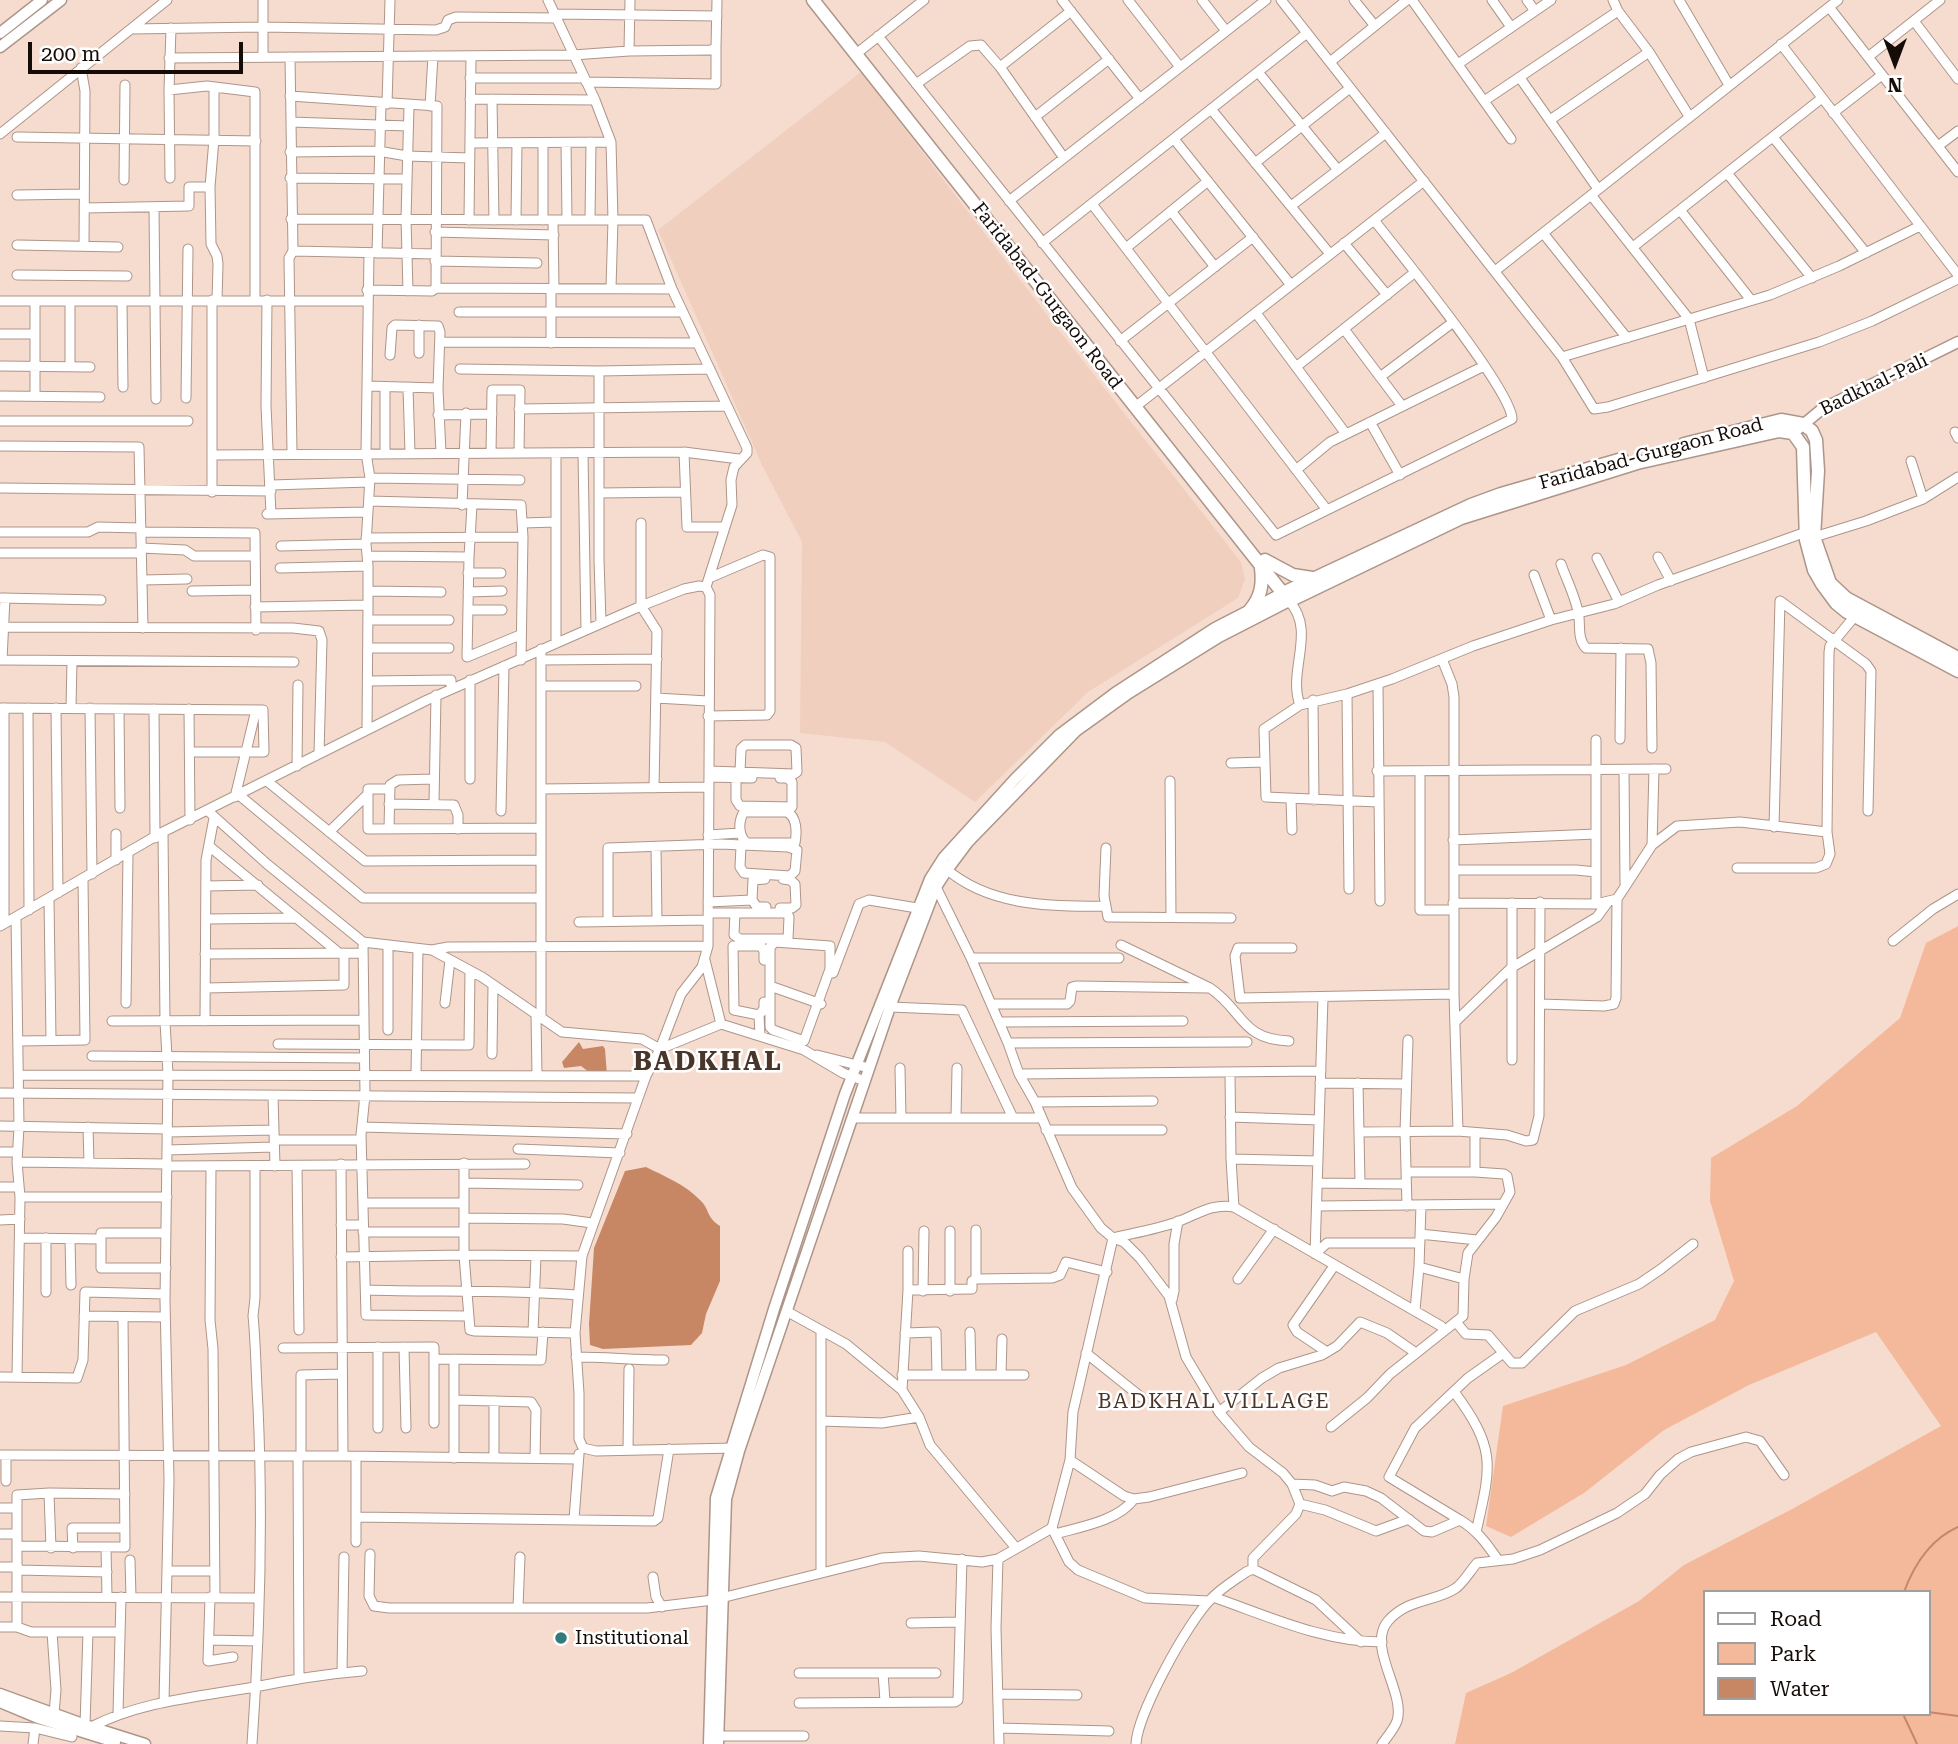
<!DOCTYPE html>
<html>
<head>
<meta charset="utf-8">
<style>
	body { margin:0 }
	#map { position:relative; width:1958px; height:1744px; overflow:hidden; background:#f6dccf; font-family:"Roboto Serif",serif }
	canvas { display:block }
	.legend { position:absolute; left:1703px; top:1590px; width:228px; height:126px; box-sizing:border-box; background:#fff; border:2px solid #a19e9c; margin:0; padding:9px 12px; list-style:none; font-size:21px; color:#150c08 }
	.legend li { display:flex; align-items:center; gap:14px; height:35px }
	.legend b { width:35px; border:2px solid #a19e9c }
	.north { position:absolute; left:1860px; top:28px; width:70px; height:70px; -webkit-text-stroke:5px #fff; paint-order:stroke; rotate:180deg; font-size:19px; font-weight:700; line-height:28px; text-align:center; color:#150c08 }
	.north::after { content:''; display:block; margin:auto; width:24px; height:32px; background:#150c08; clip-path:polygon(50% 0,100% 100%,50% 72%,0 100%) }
	.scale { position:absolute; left:28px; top:42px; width:215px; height:32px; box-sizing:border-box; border:4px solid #150c08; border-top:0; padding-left:9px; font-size:21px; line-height:24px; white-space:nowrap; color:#150c08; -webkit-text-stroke:5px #fff; paint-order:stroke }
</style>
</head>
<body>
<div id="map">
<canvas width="1958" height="1744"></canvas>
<ul class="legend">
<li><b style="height:9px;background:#fff"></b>Road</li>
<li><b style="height:19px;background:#f4b99b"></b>Park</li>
<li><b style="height:19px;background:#c78765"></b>Water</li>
</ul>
<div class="north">N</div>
<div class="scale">200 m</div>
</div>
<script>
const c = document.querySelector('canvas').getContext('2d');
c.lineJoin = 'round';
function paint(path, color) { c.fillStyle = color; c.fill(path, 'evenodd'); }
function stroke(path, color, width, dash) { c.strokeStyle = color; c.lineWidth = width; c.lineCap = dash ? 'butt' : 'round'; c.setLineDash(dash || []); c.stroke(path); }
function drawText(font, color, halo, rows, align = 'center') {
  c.font = font + ' "Roboto Serif",serif'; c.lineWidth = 5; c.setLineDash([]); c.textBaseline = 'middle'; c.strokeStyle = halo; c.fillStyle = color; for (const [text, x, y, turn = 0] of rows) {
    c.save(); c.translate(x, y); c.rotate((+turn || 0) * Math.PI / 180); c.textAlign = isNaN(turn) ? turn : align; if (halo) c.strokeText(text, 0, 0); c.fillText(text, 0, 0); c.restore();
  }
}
paint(new Path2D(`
	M861 72 1051 320 1241 562 1245 579 1238 598 1088 692 975 802 885 742 800 733 802 542 763 467 658 230Z`), '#f0cfbe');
paint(new Path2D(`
	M1958 926V1744H1455L1466 1693 1511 1673 1639 1601 1684 1565 1794 1508 1941 1426 1876 1332 1749 1385 1664 1430 1584 1493 1511 1537 1486 1526 1503 1406 1626 1365 1715 1320 1734 1281 1710 1201 1711 1158 1797 1106 1900 1018 1926 943ZM1704 1592H1928V1714H1704Z`), '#f4b99b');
paint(new Path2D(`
	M579 1042 583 1049 603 1046 605 1049 607 1075 590 1073 581 1066 564 1068 562 1062Z
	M646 1167C664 1176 686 1185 700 1200 710 1209 705 1216 720 1226V1281L706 1314 702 1333 691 1345 603 1349 590 1345 589 1324 594 1248 625 1171Z`), '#c78765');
stroke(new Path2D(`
	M1904 1592C1914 1565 1931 1539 1958 1527
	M1928 1712 1958 1716
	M1903 1714 1917 1744`), '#c78765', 2);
const minor = new Path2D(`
	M263 0V57
	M548 0 595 100 611 142 613 220 611 288
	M1062 0 1140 99
	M1128 0 1180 67
	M1202 0 1226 31
	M1281 0 1562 357 1594 409 1608 407 1819 342 1872 321 1958 279
	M1354 0 1375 26
	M1412 0 1511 139
	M1492 0 1511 27
	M1527 0 1535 11
	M1613 0 1618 11 1649 52 1689 116
	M1679 0 1729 85
	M1829 7 1958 172
	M555 14 717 16
	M1914 21 1958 79
	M171 28 169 90 207 86 255 92V300
	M131 29 262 27 436 30 445 27 448 20 456 17 557 18
	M878 36 1276 535 1512 419C1512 390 1398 251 1374 220
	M1781 44 1958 275
	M629 51 630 0
	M856 54 924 0
	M290 57 293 251 289 258 292 453
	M1868 57 1940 0
	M169 58 573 55 629 51 711 50 716 48 717 0
	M1330 62 1407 0
	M1458 64 1551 0
	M1000 67 1071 11
	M81 68 85 91 84 246
	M1258 72 1338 170
	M470 78H584
	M1520 78 1598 189
	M586 82 716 84V48
	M916 84 970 46 981 45 1000 67 1064 158
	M214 87V139L210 187 211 244 217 256 218 264 217 300
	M169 90 170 178
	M290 96 437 106 436 288 432 291 367 290
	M470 99 595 100
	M492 99 494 220
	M1484 101 1618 11
	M387 104 390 0
	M430 106 433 56
	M1211 109 1330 254
	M1833 113 1882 75
	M1035 117 1109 59
	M1550 120 1649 52
	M291 122 408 126
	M0 134 167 0
	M17 137 256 141
	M1773 137 1866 253
	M1174 139 1291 285
	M470 143 611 142
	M566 143 567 220
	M1938 146 1958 131
	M290 152 378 151 407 156 469 158
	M1255 163 1350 88
	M1727 173 1812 278
	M290 178 406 179
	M124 180 125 85
	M17 195 84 194
	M1591 195 1689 319 1704 378
	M1009 201 1266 0
	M1092 204 1327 510
	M1291 206 1386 133
	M154 207 156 399
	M84 208 189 206V187H210
	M1680 210 1751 300
	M1171 211 1215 267
	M291 219 646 220 672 289 747 448V453L734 467 731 480 732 505 706 587
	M469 220 471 56
	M516 220 517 143
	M543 220V143
	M553 220 554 288
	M590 220 591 142
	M435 232 554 235
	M1543 233 1627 338
	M1042 243 1307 33
	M1344 243 1387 295
	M17 245 118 247
	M1633 247 1822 98
	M1126 248 1208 181
	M293 251 436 254
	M377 253 381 104
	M435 261 537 263
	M1495 271 1838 0
	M17 275 127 276
	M436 288 672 289
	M408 291 406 219 409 106
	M212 300V492
	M267 300 266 406 271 514
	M0 301H367
	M122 302 123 387
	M459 312H683
	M1256 313 1346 434
	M1344 329 1402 406
	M0 334H35
	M1120 341 1253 237
	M440 342 697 343
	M551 343V288
	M419 353V325
	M390 355 392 328 395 325 438 326 440 332 438 388 441 453
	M1562 357 1770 295 1839 266 1920 226
	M0 366 90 367
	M70 367V301
	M1296 367 1414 273
	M460 369 599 371 710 369
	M599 371V559L601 623
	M1380 377 1452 323
	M367 386 438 388
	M385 387V453
	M408 387 410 453
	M0 396 100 397
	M35 396V301
	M186 398 188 249
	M1135 407 1424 181
	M519 409 727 406
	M438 415 492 414
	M0 421H188
	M1370 422 1400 475
	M1955 432 1958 438
	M0 446 139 447 143 628
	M684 452 687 527H725
	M491 453 492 390H520L519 453
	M583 453 586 630
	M213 455 684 452 739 459
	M1911 461 1923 499
	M1296 470 1330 442 1484 366
	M370 478 520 480
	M271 485 369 482
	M0 488 271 491
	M599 493 685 492
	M369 501 521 505 523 537 521 660
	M462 505 466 413
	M472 505 469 557 467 657 520 635
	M267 514 367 512
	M523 523 556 522
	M641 523V606L657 631 654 788
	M0 532H88L98 527 141 528
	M141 532 255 533 256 630
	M366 538 523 537
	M1811 538 1866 521 1923 499 1958 477
	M366 544 370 478 366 453 369 253
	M141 548 185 550 194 556H255
	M0 553H141
	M368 556 469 557
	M1658 557 1671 581
	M1597 558 1619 602
	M1561 564C1567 581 1577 600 1579 617 1580 628 1578 640 1586 648L1648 649 1651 663 1652 748
	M280 568 368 566 366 544 281 546
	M468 573H501
	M1534 575 1551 620
	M143 580 187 579
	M192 591 255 590
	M369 591 441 592
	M468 592 502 591
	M0 598 101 600
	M1289 601C1317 631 1287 671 1300 705
	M255 607 368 605V566
	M468 610H502
	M368 620H449
	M0 627 293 628 319 631 322 640 319 754
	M556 643V453
	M368 648H449
	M541 649V1018
	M1442 659 1452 684 1454 697V994L1458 1131
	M0 660 294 662
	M2 660 5 598
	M541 660 657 659
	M368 681 451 680V689
	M1378 684 1380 901
	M541 686H636
	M1347 694 1349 889
	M656 698 708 701
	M1313 700 1314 800
	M0 708 263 710 264 752H190
	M4 708V923
	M28 708 29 910
	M56 708 58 893
	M71 708 72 661
	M90 708 92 874
	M119 709 120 808
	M154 709 155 838
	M189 709 190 820
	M708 716 767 715 770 711V557L763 555 709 578
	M367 730 368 605
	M1620 739 1621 648
	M1231 763 1264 762
	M297 766 298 685
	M1624 770 1625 883
	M709 771 794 774 797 772 796 748 791 745H745L741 749 740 772
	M1377 771 1666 769
	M1420 771V910H1453
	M709 777 752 778
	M736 778V800L740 806 792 807V782L787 778H780
	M470 779V680
	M267 781 365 861 541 860
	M1170 781 1171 917
	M389 789H368V829L541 828
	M541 789 708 787
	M239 795 363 898H541
	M235 797 256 710
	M1291 799 1292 830
	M1378 802 1266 797 1264 729 1300 705 1347 694 1392 679 1473 646 1551 620 1614 604 1658 585 1806 532
	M434 803 436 695
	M389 804 454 805 458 815V829
	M208 811 267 864 363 942 432 950 482 977 562 1032 642 1039 660 1049 721 1024 804 1050 843 1073 865 1081
	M501 811 504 666
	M744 812H787C797 817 797 832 795 843H747C738 836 738 821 744 812Z
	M1774 827 1780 601 1866 664 1871 671 1868 811
	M389 829 390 785 398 780 433 779
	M163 832 165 1022 168 1074 165 1301 169 1480 164 1702
	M329 832 368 794
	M116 834V860
	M708 835 740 833
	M1453 840 1596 834
	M1652 845 1654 769
	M209 846 339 953
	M656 847 657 921
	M1106 848 1104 896 1108 917 1231 918
	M944 867C987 906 1050 907 1105 906
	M1737 868H1816L1826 864 1830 854 1827 832 1829 652 1830 646 1855 616
	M1454 870H1576L1596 872
	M206 886 258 885
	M936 887 971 958 1008 1043 1019 1074 1035 1102 1072 1188 1101 1228 1113 1238 1124 1242 1140 1258 1169 1296 1186 1357 1219 1412 1249 1447 1283 1473 1292 1484 1315 1485 1332 1491 1344 1487 1366 1491 1381 1498 1424 1531 1432 1532 1460 1520C1477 1530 1487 1544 1498 1560
	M49 898 51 1040
	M752 900 753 880 765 879
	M708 902 752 900 757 907H766
	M1453 903 1596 904 1617 899 1652 845 1677 826 1740 822 1827 832
	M1596 904V740
	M780 908H792L796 905 795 884 790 880 783 879
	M708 913C734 913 759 913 784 913H787L789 917 788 939H740L734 935 735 913
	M16 917 19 1127 17 1162 20 1197 17 1377
	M206 919 297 918
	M608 921V848L720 844 788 847 797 850 795 871 790 876 744 873 740 867 741 846
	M579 922 708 920
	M0 926 163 832 427 700 641 606 684 589 699 586 706 587 710 595 708 946 702 967 681 994 660 1049 646 1076 582 1256 575 1333 579 1393V1439L583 1448 596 1451 735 1448
	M1893 941 1933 909 1958 894
	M363 942 365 1095 361 1135 366 1315 468 1316
	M775 942 830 946V969L804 1041 773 1030 770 1027V947Z
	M1121 945 1210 988C1244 1011 1240 1039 1289 1041
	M1292 948H1238L1235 956 1240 998 1454 994
	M432 950 448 947 708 946
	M205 954 363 953
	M971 958H1119
	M705 960 721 1024
	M833 973 859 904 869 900 917 908
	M770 986 821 1004
	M206 988 344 985V953
	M126 1003 128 853
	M445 1003 450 960
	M991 1004H1067L1070 1001 1072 987 1076 986 1210 988
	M1540 1004 1604 1006 1614 1004 1616 998 1617 899
	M890 1007 962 1010 1013 1118
	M536 1015 537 1076
	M759 1015 734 1010 733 946H761L764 951V960
	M112 1021 363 1020
	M205 1021 206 860 214 818
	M999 1022 1183 1021
	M1455 1022 1511 968 1597 917 1608 902
	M388 1030V945
	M760 1036 759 1015 764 1009V1002
	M19 1041 85 1040 83 879
	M1008 1043 1247 1042
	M278 1044 469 1045 470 971
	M492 1054 493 985
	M817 1055 869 1068
	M92 1056 364 1058
	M1512 1060V903
	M900 1068 901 1118
	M1230 1073 1231 1159 1234 1207
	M1019 1074 1321 1071
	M19 1075 646 1076
	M416 1075 418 949
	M1320 1083 1406 1084
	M1358 1083 1360 1183
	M0 1093 637 1098
	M273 1096 275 1166
	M1035 1102 1153 1101
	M1230 1117 1319 1120
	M854 1118H1042
	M956 1118 957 1068
	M0 1126 167 1129
	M88 1127 89 1163
	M362 1127 627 1134
	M1046 1130H1162
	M167 1132 274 1130
	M1359 1132 1458 1131 1507 1135 1526 1141 1533 1140 1539 1116 1540 902
	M1475 1134V1172
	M274 1140H361
	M518 1149 620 1153
	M167 1150 274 1147
	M0 1152H17
	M1231 1159 1318 1161
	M17 1162 167 1164
	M464 1163V1255L470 1330 474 1331 575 1333
	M341 1164 343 1456
	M167 1166 525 1164
	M211 1166 210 1320 213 1349 215 1598
	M297 1166 299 1330
	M464 1183 578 1185
	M1317 1183 1406 1184
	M0 1187H19
	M20 1197H167
	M363 1203H464
	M1317 1206 1503 1204
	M1407 1206 1405 1132 1408 1040
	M464 1218 563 1219 592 1223
	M0 1220 20 1219
	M341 1225H363
	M976 1230V1279
	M950 1231V1291
	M363 1232H464
	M1420 1234 1477 1240
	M20 1238 101 1239
	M46 1238V1292
	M70 1239 71 1285
	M1315 1254 1323 998
	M1315 1254 1327 1243H1420
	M341 1257 464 1255 582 1256
	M1419 1267 1464 1279
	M166 1268H101V1233H166
	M1238 1279 1274 1229
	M366 1290C436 1292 507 1290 577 1295
	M908 1290 972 1289V1281L976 1279 1052 1278 1060 1275 1066 1262 1107 1272
	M923 1291 924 1231
	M1172 1300 1174 1291V1244L1178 1221
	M1415 1310 1419 1267 1421 1205
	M788 1312 846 1344 902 1390 919 1417 930 1445 1016 1548
	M84 1316 165 1317
	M1456 1322 1466 1334 1488 1335 1512 1363H1522L1575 1311 1639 1284 1661 1269 1693 1244
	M821 1331V1572
	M533 1332 536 1256
	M970 1332 971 1375
	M905 1333 936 1332 937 1375
	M378 1347V1428
	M404 1347 406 1428
	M283 1348 434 1347V1423
	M1327 1352 1297 1332 1293 1325 1334 1266
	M1086 1353 1141 1397
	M576 1357C606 1357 634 1360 664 1360
	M435 1359 541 1360 543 1332
	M902 1375H1024
	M1001 1375 1002 1339
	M0 1377 77 1378 83 1360 85 1292 165 1294
	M902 1390 908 1290V1251
	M1455 1393C1497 1450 1491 1466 1476 1532
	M455 1400 531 1402 536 1410 535 1458
	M1219 1412 1262 1378 1279 1368 1322 1355 1337 1346 1360 1322 1387 1333 1416 1353
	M821 1421 882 1423 919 1417
	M1331 1427 1367 1398 1390 1374 1463 1316 1464 1279 1468 1253 1496 1217 1510 1192 1507 1176 1504 1174 1475 1172H1406
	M628 1450 629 1369
	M0 1455 343 1456 578 1459
	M298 1456 299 1677
	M301 1456V1375L342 1374
	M454 1458V1359
	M494 1458V1401
	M1070 1460 1124 1496 1134 1499 1149 1497 1242 1473
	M6 1481V1456
	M1292 1484 1300 1504 1325 1510 1376 1531 1409 1519
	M49 1493 51 1548
	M0 1508H17
	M356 1517 654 1521 658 1518 669 1449
	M574 1519 579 1454
	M1460 1520 1389 1477 1415 1428 1468 1378 1502 1354
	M1052 1528 1069 1562 1078 1570 1145 1598 1209 1601
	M0 1534H17
	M1055 1534C1080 1527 1118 1521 1134 1499
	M356 1542V1457
	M17 1546 125 1547 123 1317
	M106 1547 107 1597
	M73 1548 72 1528H125
	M370 1554 369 1596 374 1606 389 1608H647L713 1600 882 1558 919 1556 982 1562 998 1559 1052 1528 1070 1460 1073 1412 1113 1238C1134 1233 1157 1229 1177 1222 1198 1214 1212 1203 1234 1207L1441 1326 1444 1330
	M998 1559 996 1628 999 1744
	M130 1560 131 1597
	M0 1567H18
	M1253 1569V1558L1296 1514 1300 1504
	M18 1570 107 1572
	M167 1571H215
	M653 1577 656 1597 662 1607
	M0 1597 259 1598
	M210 1597 208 1661 233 1657
	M1213 1597C1268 1616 1323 1642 1382 1642
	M518 1607 520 1557
	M911 1623 960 1622
	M0 1627H17L31 1632H120
	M17 1627V1495L49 1493 125 1494
	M52 1632 56 1690 54 1714
	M209 1640 258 1641
	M342 1672 344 1557
	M799 1673H936
	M883 1673 885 1701
	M999 1694 1077 1695
	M799 1703 955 1702 958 1700 962 1559
	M118 1714 121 1597
	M85 1725 88 1632
	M0 1726 35 1728
	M91 1727C142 1701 198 1697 254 1687 291 1680 323 1674 362 1671
	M999 1728 1109 1731
	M719 1736H804
	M33 1744 35 1728 72 1737
	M252 1744C260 1632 263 1519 258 1407 256 1377 256 1346 253 1316L255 1298V1166
	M1136 1744C1137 1714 1189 1620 1211 1599 1221 1588 1235 1580 1246 1572L1253 1569 1316 1600 1361 1642
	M1382 1744C1387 1737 1394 1729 1397 1721 1406 1693 1366 1647 1388 1621 1408 1598 1436 1602 1456 1588 1464 1582 1470 1571 1477 1563L1513 1559 1540 1550 1617 1513 1645 1494 1660 1475 1678 1459 1691 1452 1746 1437 1760 1441 1784 1475`);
const tertiary = new Path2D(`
	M0 33 42 0
	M0 47 61 0
	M1798 429 1822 409 1958 342
	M0 1694 91 1727 145 1744
	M0 1702 38 1718 115 1742
	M709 1744 716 1498 774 1309 845 1094 930 879 944 857 1014 780 1059 735 1115 693 1215 628 1281 594
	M718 1744 726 1499 739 1451 890 1007 936 887 947 870 968 842 1076 731 1129 693 1219 637 1289 601`);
const secondary = new Path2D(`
	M813 0 1289 601 1461 518 1637 463 1779 431 1793 433 1803 447 1806 540 1814 570 1822 584 1836 603 1847 612 1958 671
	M1684 444 1781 420 1803 424 1812 431 1816 440 1818 471 1814 537 1830 583 1846 598 1958 658
	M1265 560 1293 575 1312 578
	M1281 594 1471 505 1501 494 1622 459
	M1250 610C1261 597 1263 585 1261 568`);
stroke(minor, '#ad9589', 11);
stroke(tertiary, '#ad9589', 13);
stroke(secondary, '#ad9589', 15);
stroke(minor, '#fff', 9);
stroke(tertiary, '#fff', 10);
stroke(secondary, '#fff', 12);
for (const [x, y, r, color] of [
	[561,1638,7,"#317a7d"]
]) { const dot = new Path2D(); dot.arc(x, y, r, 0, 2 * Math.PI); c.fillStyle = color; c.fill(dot); stroke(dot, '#fff', 2.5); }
drawText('19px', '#150c08', '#fff', [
	["Faridabad-Gurgaon Road",1047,296,52],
	["Badkhal-Pali",1874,385,-26],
	["Faridabad-Gurgaon Road",1651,454,-15]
]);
drawText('19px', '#150c08', '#fff', [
	["Institutional",575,1638]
], 'left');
c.letterSpacing = '2px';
drawText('21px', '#49352a', '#fff', [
	["BADKHAL VILLAGE",1214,1402]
]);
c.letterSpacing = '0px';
c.letterSpacing = '2px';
drawText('bold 26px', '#49352a', '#fff', [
	["BADKHAL",708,1062]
]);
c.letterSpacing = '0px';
</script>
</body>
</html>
